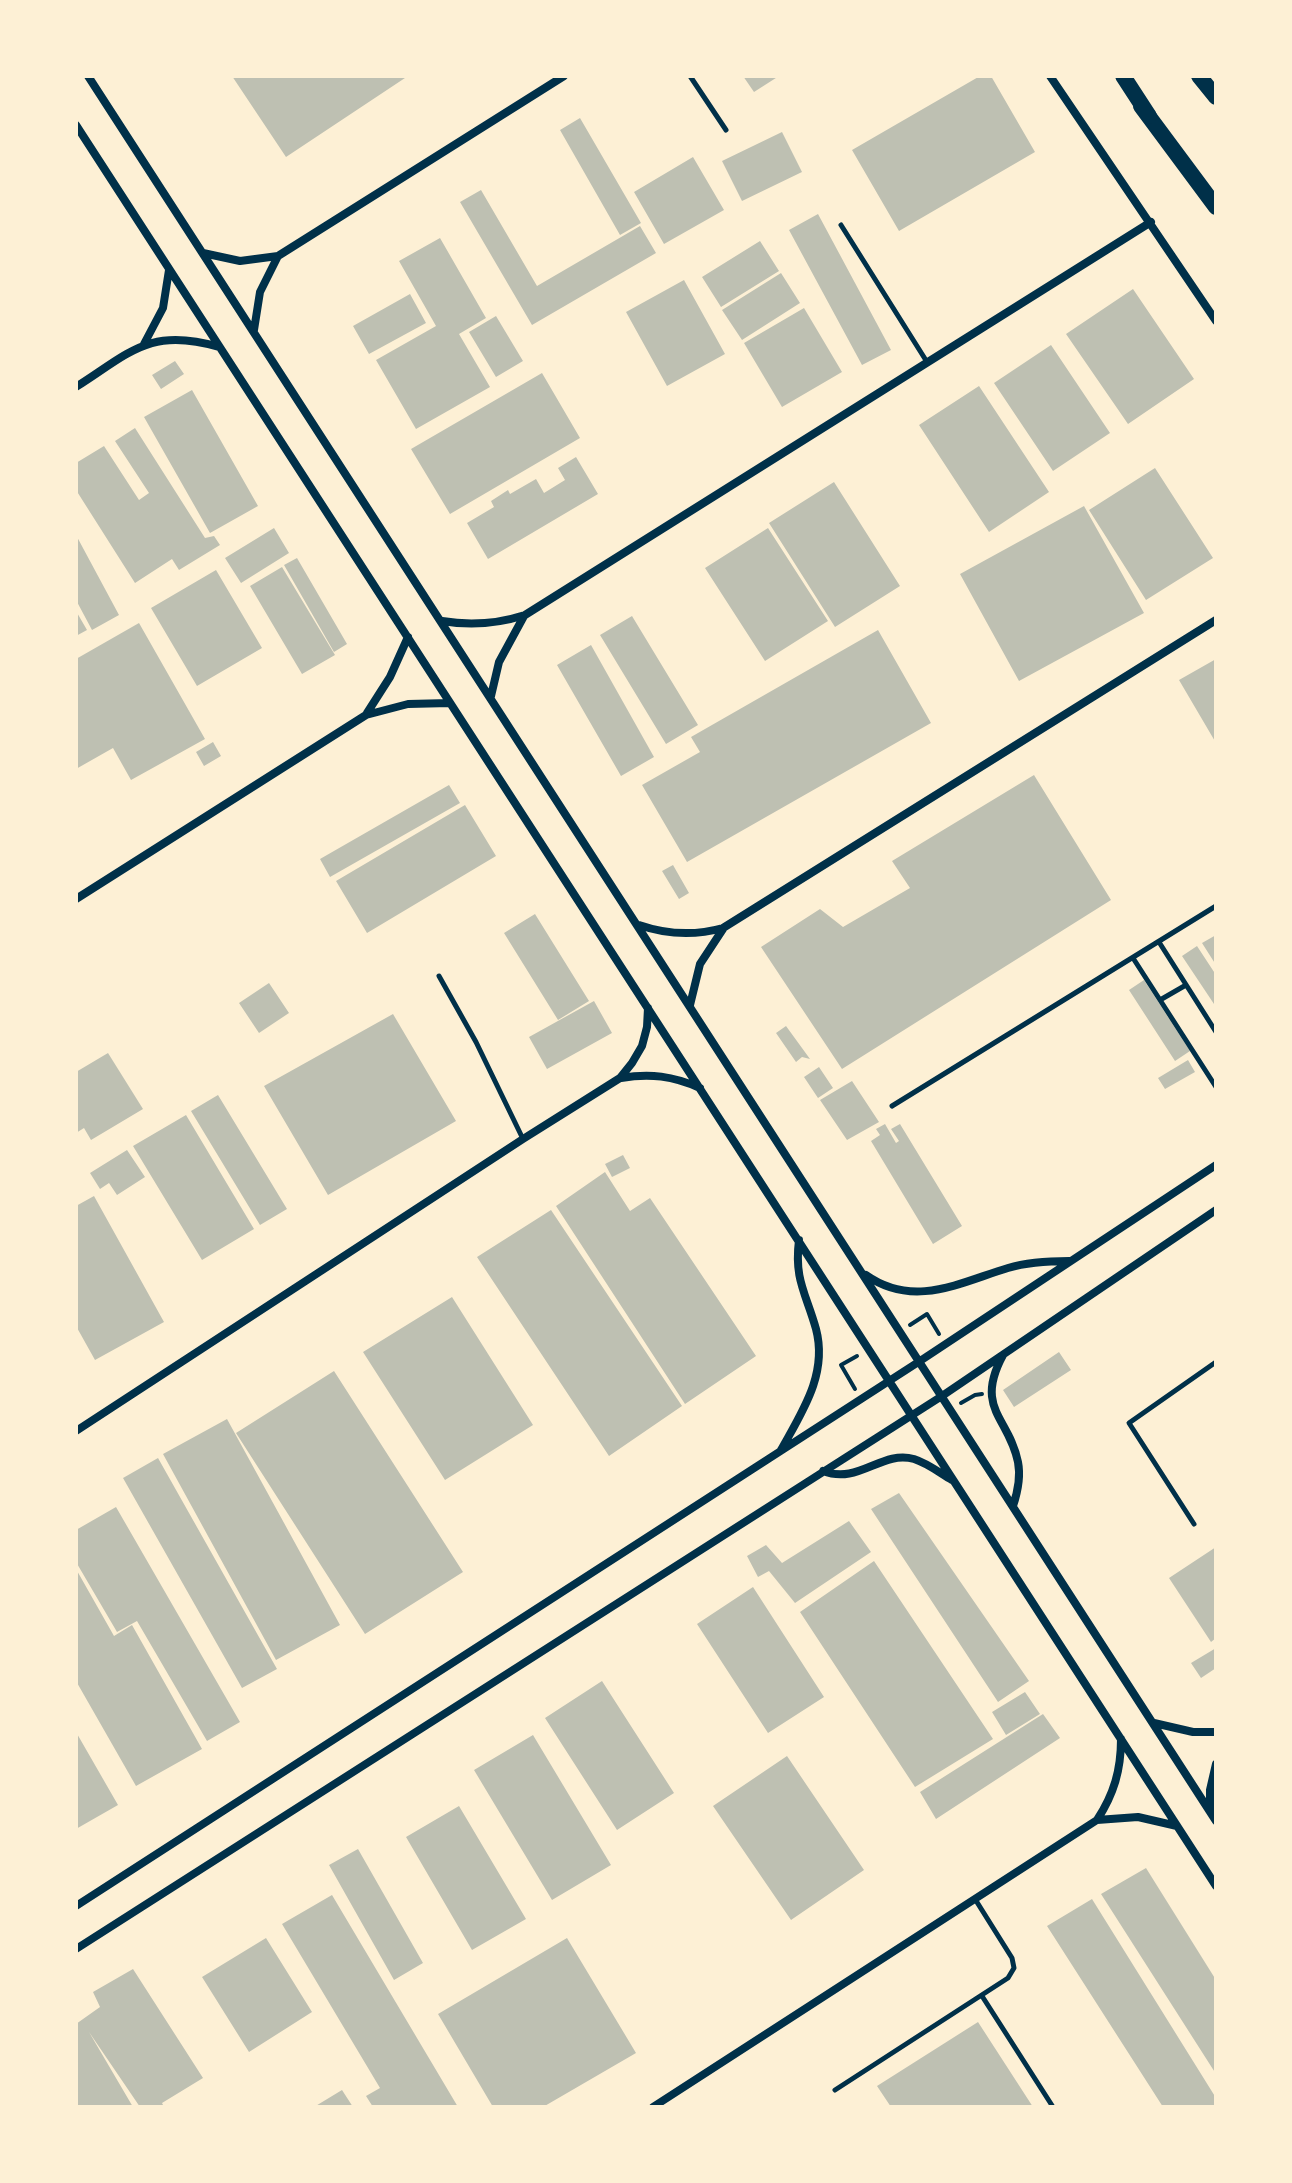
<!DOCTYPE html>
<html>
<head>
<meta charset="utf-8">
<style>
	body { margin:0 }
	#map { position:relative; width:1292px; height:2183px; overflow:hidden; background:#fdf0d5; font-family:Helvetica,sans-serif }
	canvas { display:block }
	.frame { position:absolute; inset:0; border:78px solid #fdf0d5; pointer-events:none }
</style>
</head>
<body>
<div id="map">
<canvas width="1292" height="2183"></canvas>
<div class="frame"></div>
</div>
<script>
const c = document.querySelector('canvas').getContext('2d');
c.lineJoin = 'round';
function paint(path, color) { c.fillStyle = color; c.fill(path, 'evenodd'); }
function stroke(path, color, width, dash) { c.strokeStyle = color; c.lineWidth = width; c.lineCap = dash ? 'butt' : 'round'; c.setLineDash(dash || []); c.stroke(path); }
paint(new Path2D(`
	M232 76H408L286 157Z
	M743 76H779L754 92Z
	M980 76H991L1035 152 899 231 852 150Z
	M580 118 641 223 620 235 560 130Z
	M782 132 802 172 742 201 722 161Z
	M693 157 724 210 664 244 634 192Z
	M481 190 537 286 640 226 656 253 532 325 460 202Z
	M818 214 891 350 862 365 789 230Z
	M440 238 486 318 459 334 490 387 416 429 376 360 436 326 399 261Z
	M760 241 779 271 721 307 702 277Z
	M781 273 800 303 742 340 722 310Z
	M684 280 725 354 667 386 626 312Z
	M1133 289 1194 379 1128 424 1066 334Z
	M410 294 426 323 369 354 353 326Z
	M804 308 842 372 782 407 744 343Z
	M496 316 523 361 496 377 469 332Z
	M1051 345 1110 433 1053 471 994 383Z
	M175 361 184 374 161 389 152 375Z
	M542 373 580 438 450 514 411 449Z
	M979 386 1049 492 989 532 919 425Z
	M192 390 258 506 210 533 144 417Z
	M135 428 205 538 214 536 220 545 179 570 172 559 135 583 76 490V463L104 446 139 500 149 493 115 441Z
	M576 457 598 494 488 559 467 523 494 507 491 501 508 490 510 494 536 479 544 493 565 480 558 468Z
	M1155 468 1213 558 1146 600 1089 510Z
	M834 482 900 586 835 627 769 523Z
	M1084 506 1144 613 1019 681 960 574Z
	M274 528 289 553 241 583 225 558Z
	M768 528 828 621 765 661 705 568Z
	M76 535 119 615 92 630 76 600Z
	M297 558 347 644 334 652 284 565Z
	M282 567 335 655 302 674 250 586Z
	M216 570 262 648 197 686 151 608Z
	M76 611 87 630 76 636Z
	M632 616 698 725 666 744 600 635Z
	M139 623 205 739 131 780 113 748 76 769V659Z
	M878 630 931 723 687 862 642 785 700 752 691 737Z
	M591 645 654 757 621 776 557 665Z
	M1216 659V743L1179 680Z
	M213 742 221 756 204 766 196 752Z
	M1034 775 1111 900 842 1069 761 947 820 909 843 927 910 888 892 861Z
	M449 785 460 803 330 877 320 859Z
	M465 805 496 856 367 933 336 881Z
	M673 865 689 893 679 899 662 871Z
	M535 914 589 1001 558 1020 504 933Z
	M1216 935V965L1202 943Z
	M1197 946 1216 975V1007L1182 956Z
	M1144 980 1190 1051 1175 1061 1129 990Z
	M269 983 289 1013 259 1033 239 1003Z
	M594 1001 612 1033 547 1069 529 1037Z
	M393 1014 456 1121 328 1195 264 1086Z
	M786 1026 810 1059 802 1057 796 1062 776 1033Z
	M108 1053 143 1109 91 1140 84 1128 76 1133V1072Z
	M1188 1060 1195 1072 1165 1089 1158 1078Z
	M819 1067 833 1088 818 1098 804 1077Z
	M852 1081 879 1122 847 1140 820 1100Z
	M218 1095 287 1209 260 1225 191 1111Z
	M186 1115 254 1229 202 1260 133 1146Z
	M885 1124 896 1143 899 1141 891 1129 900 1124 962 1226 933 1244 871 1141 880 1135 876 1129Z
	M127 1150 145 1177 117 1195 109 1183 100 1189 90 1173Z
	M623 1155 630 1168 612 1177 605 1164Z
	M605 1172 630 1211 650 1198 756 1356 685 1404 556 1206Z
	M94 1196 164 1322 95 1360 76 1326V1206Z
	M551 1210 682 1406 609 1456 477 1257Z
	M452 1297 533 1425 445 1480 363 1352Z
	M1059 1352 1071 1370 1014 1407 1003 1390Z
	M334 1371 463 1572 365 1634 236 1433Z
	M227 1419 340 1625 276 1660 163 1454Z
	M158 1458 277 1669 242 1688 123 1478Z
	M899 1493 1029 1681 998 1702 871 1509Z
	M116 1507 240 1722 207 1741 137 1621 117 1632 76 1562V1530Z
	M849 1521 871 1552 795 1603 769 1571 758 1577 747 1556 766 1545 782 1563Z
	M1216 1547V1638L1211 1642 1169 1578Z
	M874 1561 993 1739 915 1787 800 1612Z
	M76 1569 114 1636 132 1625 202 1749 136 1786 76 1681Z
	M753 1587 824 1697 768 1733 697 1624Z
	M1216 1648V1668L1201 1678 1191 1663Z
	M602 1681 674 1793 617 1830 545 1718Z
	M1025 1692 1040 1714 1006 1735 992 1712Z
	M1043 1714 1060 1738 936 1819 920 1792Z
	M76 1732 118 1805 76 1829Z
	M533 1735 611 1865 552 1900 474 1770Z
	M787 1756 864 1870 791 1920 713 1806Z
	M459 1806 526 1919 472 1950 406 1837Z
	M358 1849 423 1963 394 1980 329 1865Z
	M1146 1868 1216 1980V2074L1101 1894Z
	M332 1895 458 2107H373L366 2096 380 2088 282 1924Z
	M1092 1899 1216 2098V2107H1163L1047 1926Z
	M266 1938 312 2012 249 2052 202 1977Z
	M567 1938 636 2053 543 2107H493L438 2014Z
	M133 1969 203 2078 162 2103 164 2107H140L89 2032 133 2107H76V2024L100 2007 93 1992Z
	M978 2022 1033 2107H891L877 2086Z
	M342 2090 353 2107H314Z`), '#bec0b2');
stroke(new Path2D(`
	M910 1325 927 1314 939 1334
	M855 1389 841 1365 857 1356
	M961 1403 975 1395 982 1394`), '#003049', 4);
stroke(new Path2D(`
	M690 76 726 130
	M841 225 927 362
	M1159 942 1216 1032
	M1133 958 1216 1087
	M439 976 476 1042 523 1139
	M1160 1000 1186 985
	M892 1106 1216 906
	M1194 1524 1129 1423 1216 1362
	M982 1996 1053 2107
	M835 2090 1008 1978 1014 1968 1012 1958 975 1899`), '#003049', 5);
stroke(new Path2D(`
	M88 76 1216 1821
	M1050 76 1216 321
	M76 125 1216 1886
	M203 253 240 261 278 256 564 76
	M254 330 260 292 278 256
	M144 344 163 308 169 270
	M76 387C131 352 150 327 219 347
	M442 621C471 626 497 624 525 615L1151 222
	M491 696 499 662 524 616
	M367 713 390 677 408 637
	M76 899 366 715 408 704 450 703
	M639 925C668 935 694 936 723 928L1216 620
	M690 1005 700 964 723 929
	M621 1078C650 1073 673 1076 700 1088
	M866 1275C914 1309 961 1282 1008 1268 1028 1262 1048 1261 1069 1261
	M1003 1355C974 1409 1009 1417 1018 1462 1021 1477 1018 1491 1013 1506
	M76 1431 523 1139 620 1078 632 1063 642 1046 647 1027 648 1008
	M781 1450C802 1412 828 1374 816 1329 806 1293 794 1280 799 1240
	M823 1471C859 1485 881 1450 914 1459 927 1463 940 1473 952 1480
	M1154 1723 1193 1732H1216
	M1210 1810V1790L1216 1764
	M1097 1820C1114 1794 1121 1770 1121 1739
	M76 1906 920 1361 1216 1165
	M76 1949 942 1396 1216 1210
	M653 2107 1097 1820 1138 1817 1177 1826`), '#003049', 8);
stroke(new Path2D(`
	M1141 106 1216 207`), '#003049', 16);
stroke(new Path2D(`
	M1123 76 1149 116
	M1199 76 1216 97`), '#003049', 16);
</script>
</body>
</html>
